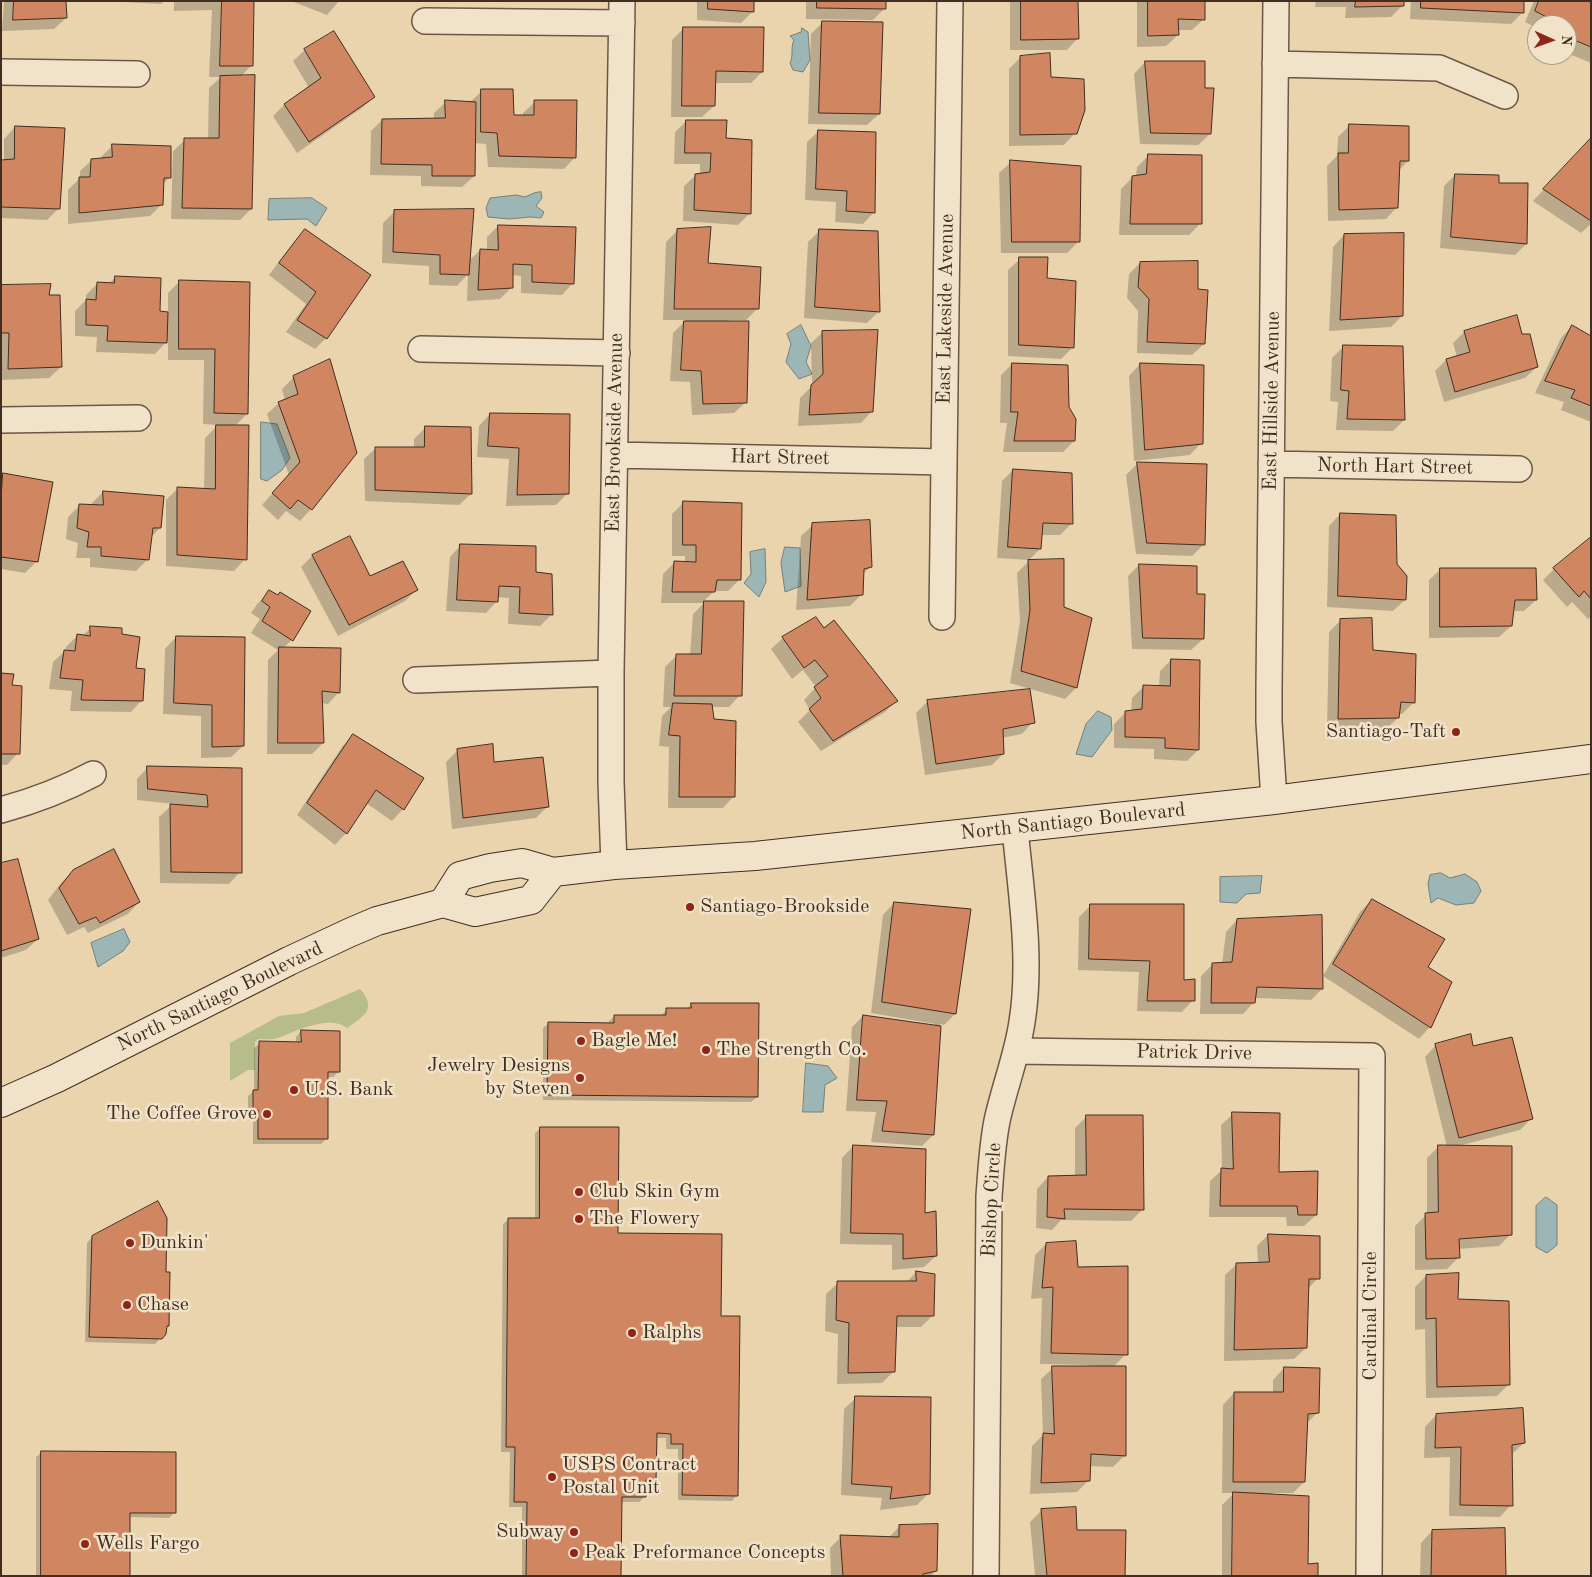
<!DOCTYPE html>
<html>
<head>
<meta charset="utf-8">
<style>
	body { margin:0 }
	#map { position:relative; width:1592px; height:1577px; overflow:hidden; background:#ead4ae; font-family:"Old Standard TT",serif }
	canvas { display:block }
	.frame { position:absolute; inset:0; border:2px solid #422d21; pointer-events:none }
	.north { position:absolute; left:1527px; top:15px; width:50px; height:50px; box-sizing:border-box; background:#f1e3ca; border:1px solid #ab9a86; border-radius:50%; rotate:92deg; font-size:14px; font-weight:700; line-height:20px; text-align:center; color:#422d21 }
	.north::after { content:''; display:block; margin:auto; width:18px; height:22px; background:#8f2418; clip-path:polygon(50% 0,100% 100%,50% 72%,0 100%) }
</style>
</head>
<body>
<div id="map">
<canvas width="1592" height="1577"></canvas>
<div class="frame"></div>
<div class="north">N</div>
</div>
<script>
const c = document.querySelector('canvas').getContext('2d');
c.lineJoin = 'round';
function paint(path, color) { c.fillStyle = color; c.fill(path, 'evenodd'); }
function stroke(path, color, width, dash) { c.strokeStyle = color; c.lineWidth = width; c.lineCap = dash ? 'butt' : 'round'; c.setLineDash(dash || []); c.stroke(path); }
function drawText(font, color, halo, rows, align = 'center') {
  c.font = font + ' "Old Standard TT",serif'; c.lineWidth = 5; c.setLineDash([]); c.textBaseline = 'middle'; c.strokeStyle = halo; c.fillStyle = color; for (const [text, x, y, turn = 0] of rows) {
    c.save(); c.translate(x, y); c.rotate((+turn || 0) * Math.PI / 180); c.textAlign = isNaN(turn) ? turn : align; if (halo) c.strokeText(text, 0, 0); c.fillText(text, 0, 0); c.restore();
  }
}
paint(new Path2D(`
	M360 989C378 1009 363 1017 347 1028 330 1014 296 1031 278 1038 273 1040 265 1039 258 1039L255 1042V1070H248L230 1081V1043L279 1016 304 1013Z`), '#b7bd8a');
const water = new Path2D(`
	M802 28 808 32 810 60 803 72 793 70 790 63C794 54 790 49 794 40L790 36 801 32Z
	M541 192 542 198 536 206 544 212 541 218 531 217 509 219 488 217 486 208 490 198 516 195 525 197 534 193Z
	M312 198 327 208 316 226 307 219 268 220 269 199Z
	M801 325 811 346 806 362 812 374 799 379 786 362 791 344 787 334Z
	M261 422 277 424 290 458 282 470 267 481 261 479Z
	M785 547 800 548 801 586 785 592 781 563Z
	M765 549 766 582 759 597 744 583 751 574 750 552Z
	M1098 711 1111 717 1112 730 1092 757 1076 754 1086 724Z
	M1441 873 1450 878 1465 874 1477 882 1481 891 1474 903 1456 905 1438 898 1431 903 1428 884 1430 875Z
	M1262 876 1260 893 1246 894 1237 903 1220 902V877Z
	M124 929 130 942 123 951 98 967 91 943Z
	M806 1063 828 1066 837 1078 825 1085 823 1112H803Z
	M1546 1197 1557 1205V1245L1547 1253 1536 1247V1206Z`);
paint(water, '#9bb6b5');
stroke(water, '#777f7a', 1);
paint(new Path2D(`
	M4 1H65L66 18 54 29 2 31Z
	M103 1H164L161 4Z
	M174 1H253L252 65 240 77 251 209 240 220 171 219 173 151 185 140H208L209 88 221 77H209L212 10 174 11Z
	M291 1H339L327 15Z
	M697 1H753V11L741 23 697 20Z
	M806 1H885V8L873 20 806 19Z
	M1010 1H1076L1078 38 1067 50H1010Z
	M1137 1H1204V19L1192 30H1177L1178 35 1166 46 1137 47Z
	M1316 1H1403L1402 6 1391 17 1345 18 1346 7H1315Z
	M1411 1H1522L1523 12 1511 24 1410 19Z
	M1534 1H1591V63L1567 53V25H1537V28L1525 22Z
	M823 22 879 114 867 125 808 124 811 34Z
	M683 29 762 72 751 83H714V106L702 117H671L672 40Z
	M305 50 374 97 362 108 297 153 273 116 284 105 309 88 293 61Z
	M1021 57 1050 79 1075 133 1064 145 1009 146V69Z
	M1145 62 1203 89 1210 134 1198 145 1140 144 1134 74Z
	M482 91 512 116H523V113L535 102 575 157 564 169 488 167 486 144 474 143V176L462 187 421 186V176L370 175 371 131 382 120H434V113L446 102H470Z
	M686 121 725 139 750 213 738 225 683 221 684 186 696 175 700 174V164H674L675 132Z
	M1349 126 1408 161 1399 170 1397 207 1386 219 1328 221 1327 166 1337 156 1338 137Z
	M15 127 59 208 47 220 1 218V161H4V139Z
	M819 131 874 212 863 224 835 222 836 202 805 200 807 142Z
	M1591 139V224L1581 233 1533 201Z
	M113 145 170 177 162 185V204L150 216 68 224V190L80 178V171L92 160 101 159V157Z
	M1148 156 1200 224 1189 235H1119L1121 189 1133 177H1136L1137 167Z
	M1011 162 1078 242 1067 253H1001L999 173Z
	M1455 175 1498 184 1526 185V244L1515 255 1440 248 1444 186Z
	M394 212 469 261 480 250H487V237L498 226 573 283 562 295 521 293V276L512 275 511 288 500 299 467 301 468 274 457 286 429 285V266L382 263 383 223Z
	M305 230 326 338 315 349 286 332 306 304 269 275 294 242Z
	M678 230 707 264 758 308 746 320H729L746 402 734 413 692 415 690 382 670 381 673 333 686 320H663L666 242Z
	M819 231 878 312 867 323 804 318 808 242Z
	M1344 235 1402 316 1391 327 1329 331 1333 247Z
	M1020 259 1046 279 1073 347 1061 359 1008 356V270Z
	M1140 263 1197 290 1204 344 1192 355 1137 353 1138 311 1127 298 1129 274Z
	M115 277 159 313H168V293L179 282 249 283 247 414 235 426 245 559 234 571 166 566V500L178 488 204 490 205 438 218 425 203 424 204 360H168V340L155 354 96 352 97 337 75 336V311L86 300V295L98 283 109 284Z
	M1 286 48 296 61 367 49 378 1 380Z
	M1517 317 1521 336 1537 367 1525 378 1444 402 1435 371 1446 360 1457 357 1453 343 1464 332Z
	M1572 326 1591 338V422L1561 410 1564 402 1535 393 1561 338Z
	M823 332 872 411 861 423 798 426 800 398 812 386 811 343Z
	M1343 347 1404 420 1393 431 1336 430 1338 402 1330 401 1332 358Z
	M329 361 311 509 300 521 286 511 278 520 262 505 289 475 267 414 279 403 285 400 282 389 294 377Z
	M1012 364 1068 407 1074 441 1063 452H1003L1007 423H1000L1001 375Z
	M1140 364 1201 443 1190 455 1134 461 1129 376Z
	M490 414 568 493 556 505 506 506 509 459 477 457 479 426Z
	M426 427 471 494 459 505 365 501 364 459 376 448H414V439Z
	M1138 463 1203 545 1192 556 1136 554 1126 475Z
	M1013 470 1071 524 1060 535H1041L1040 549 1029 560 997 558 1002 481Z
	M4 475 37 561 25 573 1 569V477Z
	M103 492 160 528 151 537 148 559 136 571 90 567V558H76L78 543 66 539 68 517 79 506H92V503Z
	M684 502 740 579 728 591H714L703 602H743L740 695 729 707H711L712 720 734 796 723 808H668L669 747 659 746 662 716 671 707H663L665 667 676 656H690L693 614 704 603H661L663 574 675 562H685V556H672V514Z
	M1340 514 1395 565 1405 600 1393 611 1327 607 1329 526Z
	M813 525 871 566 863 574 862 594 850 606 796 610 801 536Z
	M1591 538V617L1588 619 1572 602 1567 607 1543 580 1554 569Z
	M461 545 535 573 551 615 540 626 508 624 509 598 497 597V601L486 613 446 611 450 557Z
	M312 556 369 578 416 590 405 601 338 636 301 567Z
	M1028 562 1062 608 1090 619 1076 688 1065 699 1010 683 1020 622 1017 573Z
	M1139 565 1196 595 1203 639 1191 650 1132 649 1128 576Z
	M1441 569 1536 600 1524 611H1512L1511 626 1499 637 1429 638V580Z
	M269 592 277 596 292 640 283 648 339 692 328 704 322 703 323 743 312 754H267L268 660 278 650 251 633 260 619 251 613 258 603Z
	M815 618 824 630 896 701 885 712 821 751 798 722 810 710 804 700 816 687 803 670 792 679 771 649 783 638Z
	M1340 621 1414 702 1402 714H1398V718L1386 729 1327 730 1329 632Z
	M91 628 120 635 135 669 142 700 131 712 70 711 72 691 49 689 53 662 65 651 66 647 77 636H82Z
	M176 637 243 746 231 757 201 758V716L163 714 165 649Z
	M1171 660 1198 750 1187 761 1154 759V749L1114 748V724L1126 712H1131L1132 698 1143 687H1159L1160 671Z
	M1 674 10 686 18 753 7 765H1Z
	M927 702 1033 722 1022 734 1002 738 1003 754 992 765 925 775 916 713Z
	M353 735 403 809 392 821 366 803 346 833 335 845 297 815 342 747Z
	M458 750 493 763 548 806 536 818 452 829 446 762Z
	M148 767 241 769 240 872 229 884 160 883 159 817 173 804 137 800V779Z
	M1 864 38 939 26 950 1 958Z
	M73 871 139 902 128 914 88 933 84 927 67 935 48 900 61 883Z
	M1372 900 1427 968 1430 1027 1419 1039 1323 976 1360 912Z
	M894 903 955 1014 944 1025 940 1024 933 1135 922 1146 871 1142 876 1112 846 1111 852 1027 863 1016 934 1026 935 1024 871 1013 883 915Z
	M1090 906 1183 981 1193 1000 1182 1012 1137 1011 1139 972 1078 970 1079 917Z
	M1237 920 1322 989 1311 1000 1255 998 1254 1002 1243 1014H1200L1201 976 1213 964H1222L1226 932Z
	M691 1004 757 1097 751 1102 543 1100V1028L549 1023 609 1024V1021L615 1016H661L666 1010H686Z
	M301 1031 338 1072 333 1077H327L326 1139 321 1144H253V1115H248V1096L254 1091V1048L260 1043H296V1037Z
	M1436 1045 1532 1118 1520 1130 1458 1146 1510 1235 1499 1246 1458 1249V1258L1447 1269 1415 1270V1226L1427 1214V1158L1438 1147H1447L1425 1057Z
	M1233 1114 1278 1174 1316 1215 1304 1226H1287L1286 1217H1209L1210 1181 1222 1170 1221 1125Z
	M1086 1117 1143 1209 1131 1221 1061 1220 1052 1230 1036 1228 1037 1189 1048 1177H1075V1128Z
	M541 1128 617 1234 720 1317 737 1495 732 1501 678 1500V1449H666V1438H655V1479L650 1485H644V1497L639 1502H620V1576H522V1507H509L510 1452H501L503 1224 509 1219H535V1133Z
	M853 1146 924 1214 936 1256 924 1267 892 1270V1245L840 1244 842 1158Z
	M1268 1235 1318 1278 1307 1290 1306 1348 1294 1359 1224 1361 1225 1275 1237 1264 1258 1263 1257 1246Z
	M92 1237 164 1273 168 1326 165 1328V1333L155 1344 85 1342 87 1243Z
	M1046 1244 1077 1269 1126 1354 1113 1367 1125 1455 1113 1467 1089 1466V1480L1077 1492 1030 1494 1032 1446 1043 1435 1041 1379 1053 1368 1089 1367V1365L1040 1364 1042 1298 1031 1299 1035 1255Z
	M916 1272 932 1316 921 1327H895L894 1371 882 1383 837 1384 838 1334 825 1331 826 1294 838 1283H906Z
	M1426 1276 1457 1300 1508 1385 1497 1396 1426 1398 1425 1329 1415 1330V1287Z
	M1284 1368 1318 1412 1306 1424 1304 1482 1293 1493H1273V1495L1307 1565 1317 1576H1222V1505L1234 1493H1222L1223 1405 1234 1393H1273V1380Z
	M856 1398 928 1494 917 1505 880 1510 882 1498 841 1495 844 1409Z
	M1436 1415 1524 1443 1511 1455V1505L1500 1517 1449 1516 1450 1457 1424 1458 1425 1427Z
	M42 1452 175 1512 169 1518 129 1517V1576H36V1457Z
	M1042 1510 1124 1576H1035L1030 1522Z
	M900 1526 935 1571 931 1576H831L830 1548 841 1537 888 1538Z
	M1432 1531 1504 1576H1420L1421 1543Z`), '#0003');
const building = new Path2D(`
	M14 1H66L67 18 13 20Z
	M222 1H254L253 66H220Z
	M708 1H754V12L708 9Z
	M817 1H886V9L817 8Z
	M1021 1H1078L1079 39 1021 40Z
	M1148 1H1205V20L1178 19 1179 35 1148 36Z
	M1356 1H1404V6L1355 7Z
	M1421 1H1524V13L1421 8Z
	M1539 1H1591V47L1567 37V25H1562L1535 11Z
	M822 21 883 22 880 114 819 113Z
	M683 27H764L763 72 716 71 715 106H682Z
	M334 31 375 97 309 142 284 104 321 78 304 49Z
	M1050 53 1051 77 1084 79 1085 110 1077 134 1020 135V56Z
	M1145 61H1205V88H1214L1211 134 1151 133Z
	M255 75 252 209 182 208 184 138H219L220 76Z
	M481 89H513L514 115H534V100H577L576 158 499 156 497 133 481 132Z
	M445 100 476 102 475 176H432V165L381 164 382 119 445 118Z
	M686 120H727L726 138 752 140 751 214 694 210 695 174 710 172 711 153H685Z
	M1349 124 1409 126V161H1400L1398 208 1339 210 1338 153H1348Z
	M15 126 65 128 60 209 1 207V160L14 159Z
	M818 130 876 132 875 213 846 211 847 191 816 189Z
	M1591 138V221L1543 189Z
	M112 144 171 146V178H164L163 205 79 213V177H90L91 159 112 157Z
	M1148 154 1202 155V224H1130L1132 176 1146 174Z
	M1010 160 1081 166 1080 242H1012Z
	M1455 174 1499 175V183H1528L1527 244 1451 237Z
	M474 209 469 275 440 274V255L393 252 394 210Z
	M498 225 576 227 574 284 532 282V265L513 264V288L478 290 480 249 498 250Z
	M711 227 708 263 761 267 759 309H674L677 229Z
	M305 229 371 275 327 339 297 320 316 292 279 263Z
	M819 229 878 231 880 312 815 307Z
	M1404 233 1403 316 1340 320 1344 234Z
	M1019 257H1048L1047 278 1076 281 1074 348 1019 345Z
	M1198 261V289L1208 290 1205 344 1147 342 1149 299 1138 287 1140 262Z
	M115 276 161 278 160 311 168 312 167 343 107 341 108 326 86 325V299L96 300 97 282 114 283Z
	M179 280 250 282 248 414 214 413 215 349H179Z
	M51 284 49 295H60L62 367 8 369 9 333H1V285Z
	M1517 315 1522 334H1530L1538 367 1455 392 1446 359 1470 352 1464 331Z
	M684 321H749L747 403 703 404 701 371 681 370Z
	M1572 325 1591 336V406L1571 398 1575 390 1545 381Z
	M878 330 873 412 809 415 811 385 823 374 822 331Z
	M1343 345 1403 346 1405 420 1347 419 1349 391 1341 390Z
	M330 359 357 453 312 510 298 500 290 509 272 493 300 462 278 402 298 394 293 376Z
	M1012 363 1068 365 1069 407 1076 419 1075 441H1014L1018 412H1011Z
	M1140 363 1204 365 1203 444 1145 450Z
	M490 413 570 414 569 494 517 495 519 448 488 446Z
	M216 425H249L247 560 177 555V487L215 489Z
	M425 426 471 427 472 494 375 490V447H424Z
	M1137 462 1207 464 1205 545 1147 543Z
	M1013 469 1072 473 1073 524 1043 523 1041 549 1008 547Z
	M3 473 53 482 38 562 1 557V500Z
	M103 491 164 496 161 528H153L149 560 101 556V547H87L89 532 77 528 79 504 103 505Z
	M683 501 742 503 741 580H717L715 592H672L674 561 696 562V545H683Z
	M1340 513 1396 515 1397 564 1407 576 1406 600 1338 596Z
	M870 520 872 567 864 569 863 595 807 600 812 523Z
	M350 536 370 576 403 561 418 590 349 625 312 555Z
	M1591 537V599L1584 591 1579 597 1553 568Z
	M460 544 536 546V572L552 574 553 615 519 613 520 587 499 586 498 602 457 600Z
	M1064 559V607L1092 618 1077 688 1021 671 1030 610 1028 560Z
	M1139 564 1197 566V594H1205L1204 639 1143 638Z
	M1440 568H1536L1537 600H1515L1512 626 1440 627Z
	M269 590 278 595 280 592 311 611 293 641 262 621 270 607 262 601Z
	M704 601H744L742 696H674L676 654H701Z
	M816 617 824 628 834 620 898 701 833 741 809 709 821 698 814 687 828 676 815 660 804 668 782 637Z
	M1372 618 1373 650 1416 654 1415 703 1401 702 1399 718 1338 719 1340 619Z
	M90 626 122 628V634L140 637 136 668 145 669 143 701 81 700 83 680 60 678 64 650 75 651 77 634 90 636Z
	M176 636 245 637 244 746 212 747V705L174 703Z
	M279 647 341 648 340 693 322 691 324 743H278Z
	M1171 659 1200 660 1199 750 1165 748V738L1125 737V711L1142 709 1143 685 1170 686Z
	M1 673 14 674 12 685 22 686 20 754H1Z
	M1030 689 1035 723 1003 729 1004 754 936 764 927 700Z
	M673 703 712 704 714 719 736 721 735 797H679L680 736 669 735Z
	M353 734 424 778 404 810 376 790 347 834 307 803Z
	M493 744 494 762 543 757 549 807 463 818 457 749Z
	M147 766 242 768V873L171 872 170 804 208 807 207 795 148 789Z
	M114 849 140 902 100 923 96 917 79 924 59 888 73 870Z
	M18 859 39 939 1 951V863Z
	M1372 899 1445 939 1428 967 1452 982 1431 1028 1333 964Z
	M894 902 971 909 956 1014 882 1002Z
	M1090 904H1184V980L1195 979V1001H1147L1150 961 1089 959Z
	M1322 915 1323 989 1257 987 1255 1003H1211L1212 963 1232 962 1237 919Z
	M691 1003H759L758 1097 547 1095 548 1022 614 1023V1015H666V1008H691Z
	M863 1015 941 1026 934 1135 882 1131 887 1101 857 1100Z
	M301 1030 340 1031V1072H328V1139H258V1110H253V1090H258L259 1041 301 1042Z
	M1471 1034 1473 1046 1512 1037 1533 1119 1459 1138 1435 1044Z
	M1232 1112 1280 1113 1279 1172 1318 1171 1317 1215H1298L1297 1206H1220L1221 1168 1233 1169Z
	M1086 1115H1143L1144 1210 1064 1209 1065 1219 1047 1217 1048 1176 1086 1175Z
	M540 1127H619L618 1233 722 1234 721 1316H740L738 1496 682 1495 683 1444H671V1434L657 1433 656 1480H646V1497H622L621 1576H526L527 1502H514L515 1447H506L508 1218H539Z
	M853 1145 926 1149 925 1213 936 1211 937 1256 903 1259V1234L851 1233Z
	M1438 1145 1512 1146V1235L1459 1239 1460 1258 1426 1259 1425 1213 1438 1212Z
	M158 1201 167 1218 166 1272H170L169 1326H167L166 1334 162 1339 89 1337 92 1236Z
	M1268 1234 1320 1236V1279H1309L1307 1348 1234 1350 1236 1263 1269 1262Z
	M1076 1241 1078 1267 1128 1266V1355L1051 1353 1053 1287 1042 1288 1046 1243Z
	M916 1271 935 1274 934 1316H897L895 1372 848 1373 849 1323 836 1320 837 1281H916Z
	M1459 1273 1458 1299 1509 1301 1510 1385 1437 1387 1436 1318 1426 1319V1275Z
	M1052 1366H1126V1456L1091 1454 1090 1481 1041 1483 1043 1433 1054 1434Z
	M1284 1367 1320 1368 1319 1413 1308 1414 1305 1482H1233L1234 1392H1283Z
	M855 1396 931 1397 930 1494 890 1499 892 1487 852 1484Z
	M1523 1408 1525 1443 1512 1445 1513 1506 1460 1505 1461 1447 1435 1448 1436 1414Z
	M41 1451 176 1452V1513H130V1576H41Z
	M1233 1492 1309 1496 1308 1564 1318 1563V1576H1232Z
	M1076 1507 1077 1530H1126L1125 1576H1047L1041 1509Z
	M938 1524 937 1571 923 1574V1576H843L840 1535 899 1537V1525Z
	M1505 1528 1506 1576H1431L1432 1530Z`);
paint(building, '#d08761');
stroke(building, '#422d21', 1);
const minor = new Path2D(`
	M425 21 622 23
	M1275 64 1439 68 1505 96
	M1 72 137 74
	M421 349 617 353
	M1 420 138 418
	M615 455 944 462
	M1271 464 1519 469
	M942 617 950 1
	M416 680 611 673
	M1274 800 1269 722V687L1276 1
	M1 810C34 801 63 790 93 774
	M614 865 611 782V673L622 1
	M1016 1051 1372 1056 1369 1576
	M986 1576 989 1196C991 1171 992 1146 997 1121 1004 1088 1017 1056 1022 1022 1032 960 1021 892 1015 829`);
const secondary = new Path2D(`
	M443 903 460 876 490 868 522 863 553 872 614 865 755 856 1274 800 1591 759
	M1 1103 57 1078 289 961 351 932 377 921 443 903 475 912 531 900 553 872`);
stroke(minor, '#6c5744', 28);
stroke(secondary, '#422d21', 30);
stroke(minor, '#f1e3ca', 25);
stroke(secondary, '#f1e3ca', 28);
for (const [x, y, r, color] of [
	[1456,732,5,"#8f2418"],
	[690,907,5,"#8f2418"],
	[581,1041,5,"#8f2418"],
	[706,1050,5,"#8f2418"],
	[580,1078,5,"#8f2418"],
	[294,1090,5,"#8f2418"],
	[267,1114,5,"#8f2418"],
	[579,1192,5,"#8f2418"],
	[579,1219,5,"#8f2418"],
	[130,1243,5,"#8f2418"],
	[127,1305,5,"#8f2418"],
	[632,1333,5,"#8f2418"],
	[552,1477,5,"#8f2418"],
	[574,1532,5,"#8f2418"],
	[85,1544,5,"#8f2418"],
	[574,1553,5,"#8f2418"]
]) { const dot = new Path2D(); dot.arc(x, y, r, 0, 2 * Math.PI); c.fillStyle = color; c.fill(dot); stroke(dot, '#f1e3ca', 2); }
drawText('20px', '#422d21', '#f1e3ca', [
	["East Lakeside Avenue",946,309,-89],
	["East Hillside Avenue",1272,401,-89],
	["East Brookside Avenue",615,433,-89],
	["Hart Street",780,458,1],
	["North Hart Street",1395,467,1],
	["North Santiago Boulevard",1073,822,-6],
	["North Santiago Boulevard",220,997,-26],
	["Patrick Drive",1194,1053,1],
	["Bishop Circle",992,1200,-87],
	["Cardinal Circle",1371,1316,-90]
]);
drawText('20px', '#422d21', '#f1e3ca', [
	["Santiago-Taft",1446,732,"right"],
	["Santiago-Brookside",700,907],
	["Bagle Me!",591,1041],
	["The Strength Co.",716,1050],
	["Jewelry Designs",570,1066,"right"],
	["by Steven",570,1089,"right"],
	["U.S. Bank",304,1090],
	["The Coffee Grove",257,1114,"right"],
	["Club Skin Gym",589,1192],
	["The Flowery",589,1219],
	["Dunkin'",140,1243],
	["Chase",137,1305],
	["Ralphs",642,1333],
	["USPS Contract",562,1465],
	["Postal Unit",562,1488],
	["Subway",564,1532,"right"],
	["Wells Fargo",95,1544],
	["Peak Preformance Concepts",584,1553]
], 'left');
</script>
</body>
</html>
